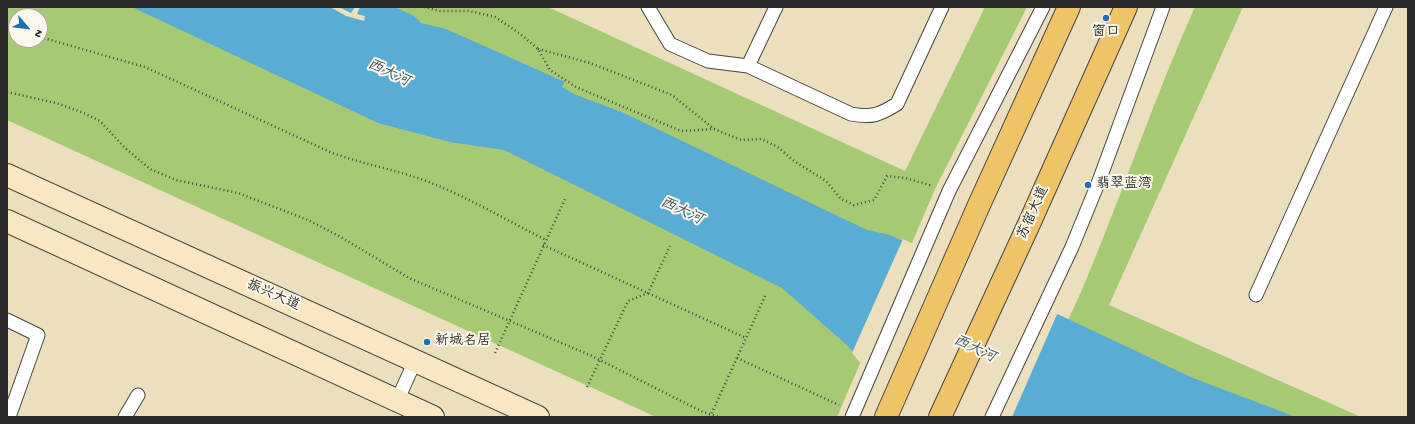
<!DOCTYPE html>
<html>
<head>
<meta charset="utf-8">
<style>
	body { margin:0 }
	#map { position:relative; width:1415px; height:424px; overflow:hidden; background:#ecdfbd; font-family:"Gochi Hand",sans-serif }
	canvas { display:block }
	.frame { position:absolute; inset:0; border:8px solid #2b2b2b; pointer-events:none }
	.north { position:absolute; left:8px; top:8px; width:40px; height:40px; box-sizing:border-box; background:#fbf7ec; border:1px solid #a8a59f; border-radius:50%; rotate:118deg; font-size:11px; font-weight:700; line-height:16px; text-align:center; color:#2b2b2b }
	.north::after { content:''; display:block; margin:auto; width:14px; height:18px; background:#1f6fb2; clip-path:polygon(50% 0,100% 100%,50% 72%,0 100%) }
</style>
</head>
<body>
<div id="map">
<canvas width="1415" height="424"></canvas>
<div class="frame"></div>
<div class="north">N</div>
</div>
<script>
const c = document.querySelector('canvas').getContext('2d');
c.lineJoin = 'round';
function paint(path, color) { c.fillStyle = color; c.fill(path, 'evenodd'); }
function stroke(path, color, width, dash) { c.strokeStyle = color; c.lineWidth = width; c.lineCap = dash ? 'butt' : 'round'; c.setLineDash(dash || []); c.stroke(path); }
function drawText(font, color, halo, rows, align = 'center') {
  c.font = font + ' "Gochi Hand","LXGW WenKai TC",sans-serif'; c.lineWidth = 4; c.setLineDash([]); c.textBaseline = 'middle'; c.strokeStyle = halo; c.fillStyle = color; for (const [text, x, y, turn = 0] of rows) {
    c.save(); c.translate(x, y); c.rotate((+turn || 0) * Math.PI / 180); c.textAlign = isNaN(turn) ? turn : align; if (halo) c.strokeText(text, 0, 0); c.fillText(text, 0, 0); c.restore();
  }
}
paint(new Path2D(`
	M7 7H548L905 171 985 7H1027L936 187 837 417H656L7 120ZM16 16H40V40H16Z
	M1195 7H1243L1109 305 1361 417H1019C1040 375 1062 334 1081 292 1121 198 1153 100 1195 7Z`), '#a5ca73');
paint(new Path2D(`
	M132 7H395L414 16 421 23 446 29 565 82 562 87 574 94 624 113 867 230 890 235 1193 378 1296 417H982L863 363 848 346 782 288 504 150 450 142 378 123Z`), '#59acd4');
paint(new Path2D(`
	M330 7H339L351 13 355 7H360L357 14 365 16 364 21 346 16Z
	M903 239 1058 312 1012 417H977L862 365 852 353Z`), '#ecdfbd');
const lane = new Path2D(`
	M648 7 670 44 708 61 748 66 851 114C872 118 879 115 897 104L942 7
	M748 66 776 7
	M1256 295 1386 7
	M7 320 38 335 9 417
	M397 401 415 361
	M125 417 138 395
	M852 417 949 191 1043 7
	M992 417 1072 247 1099 181 1163 7`);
const secondary = new Path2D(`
	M7 175 538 417
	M7 221 433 417`);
const primary = new Path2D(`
	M886 417 979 205 1069 7
	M940 417 1029 224 1126 7`);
stroke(lane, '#484641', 15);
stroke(secondary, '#484641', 24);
stroke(primary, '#484641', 24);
stroke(new Path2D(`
	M424 7 440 11H470L495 17 519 33 538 49 550 70 576 87 681 131 714 129 741 140 762 139 779 148 794 161 826 181 841 199 854 205 874 200 887 176 905 178 933 186
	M7 32H16
	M40 37 145 67 330 152C364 165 400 170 434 184 471 199 510 222 546 240
	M538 49 590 63 672 95 714 129
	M7 92 56 103 84 113 100 121 124 147 150 169 176 180 238 193 308 220 339 236 409 278 592 356 703 412 719 417
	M543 245 746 338
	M495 353 565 199
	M737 358 839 405
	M587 387 628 301 648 293 670 246
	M710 417 766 294`), '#484641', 2.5, [1, 3]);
stroke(lane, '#fff', 13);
stroke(secondary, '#f9e7c3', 22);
stroke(primary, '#efc469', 22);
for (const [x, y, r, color] of [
	[1106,18,4,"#1f6fb2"],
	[1088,185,4,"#1f6fb2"],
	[427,342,4,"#1f6fb2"]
]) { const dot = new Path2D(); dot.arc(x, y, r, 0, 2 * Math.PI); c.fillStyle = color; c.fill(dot); stroke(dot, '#fbf7ec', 1.5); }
drawText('14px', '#2b2b2b', '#fbf7ec', [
	["窗口",1106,33,"center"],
	["翡翠蓝湾",1096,185],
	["新城名居",435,342]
], 'left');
drawText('14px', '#2b2b2b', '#fbf7ec', [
	["苏宿大道",1034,213,-66],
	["振兴大道",273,296,24]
]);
drawText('italic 15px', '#3b5866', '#fbf7ec', [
	["西大河",388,74,25],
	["西大河",681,212,25],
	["西大河",974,350,25]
]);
</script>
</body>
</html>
